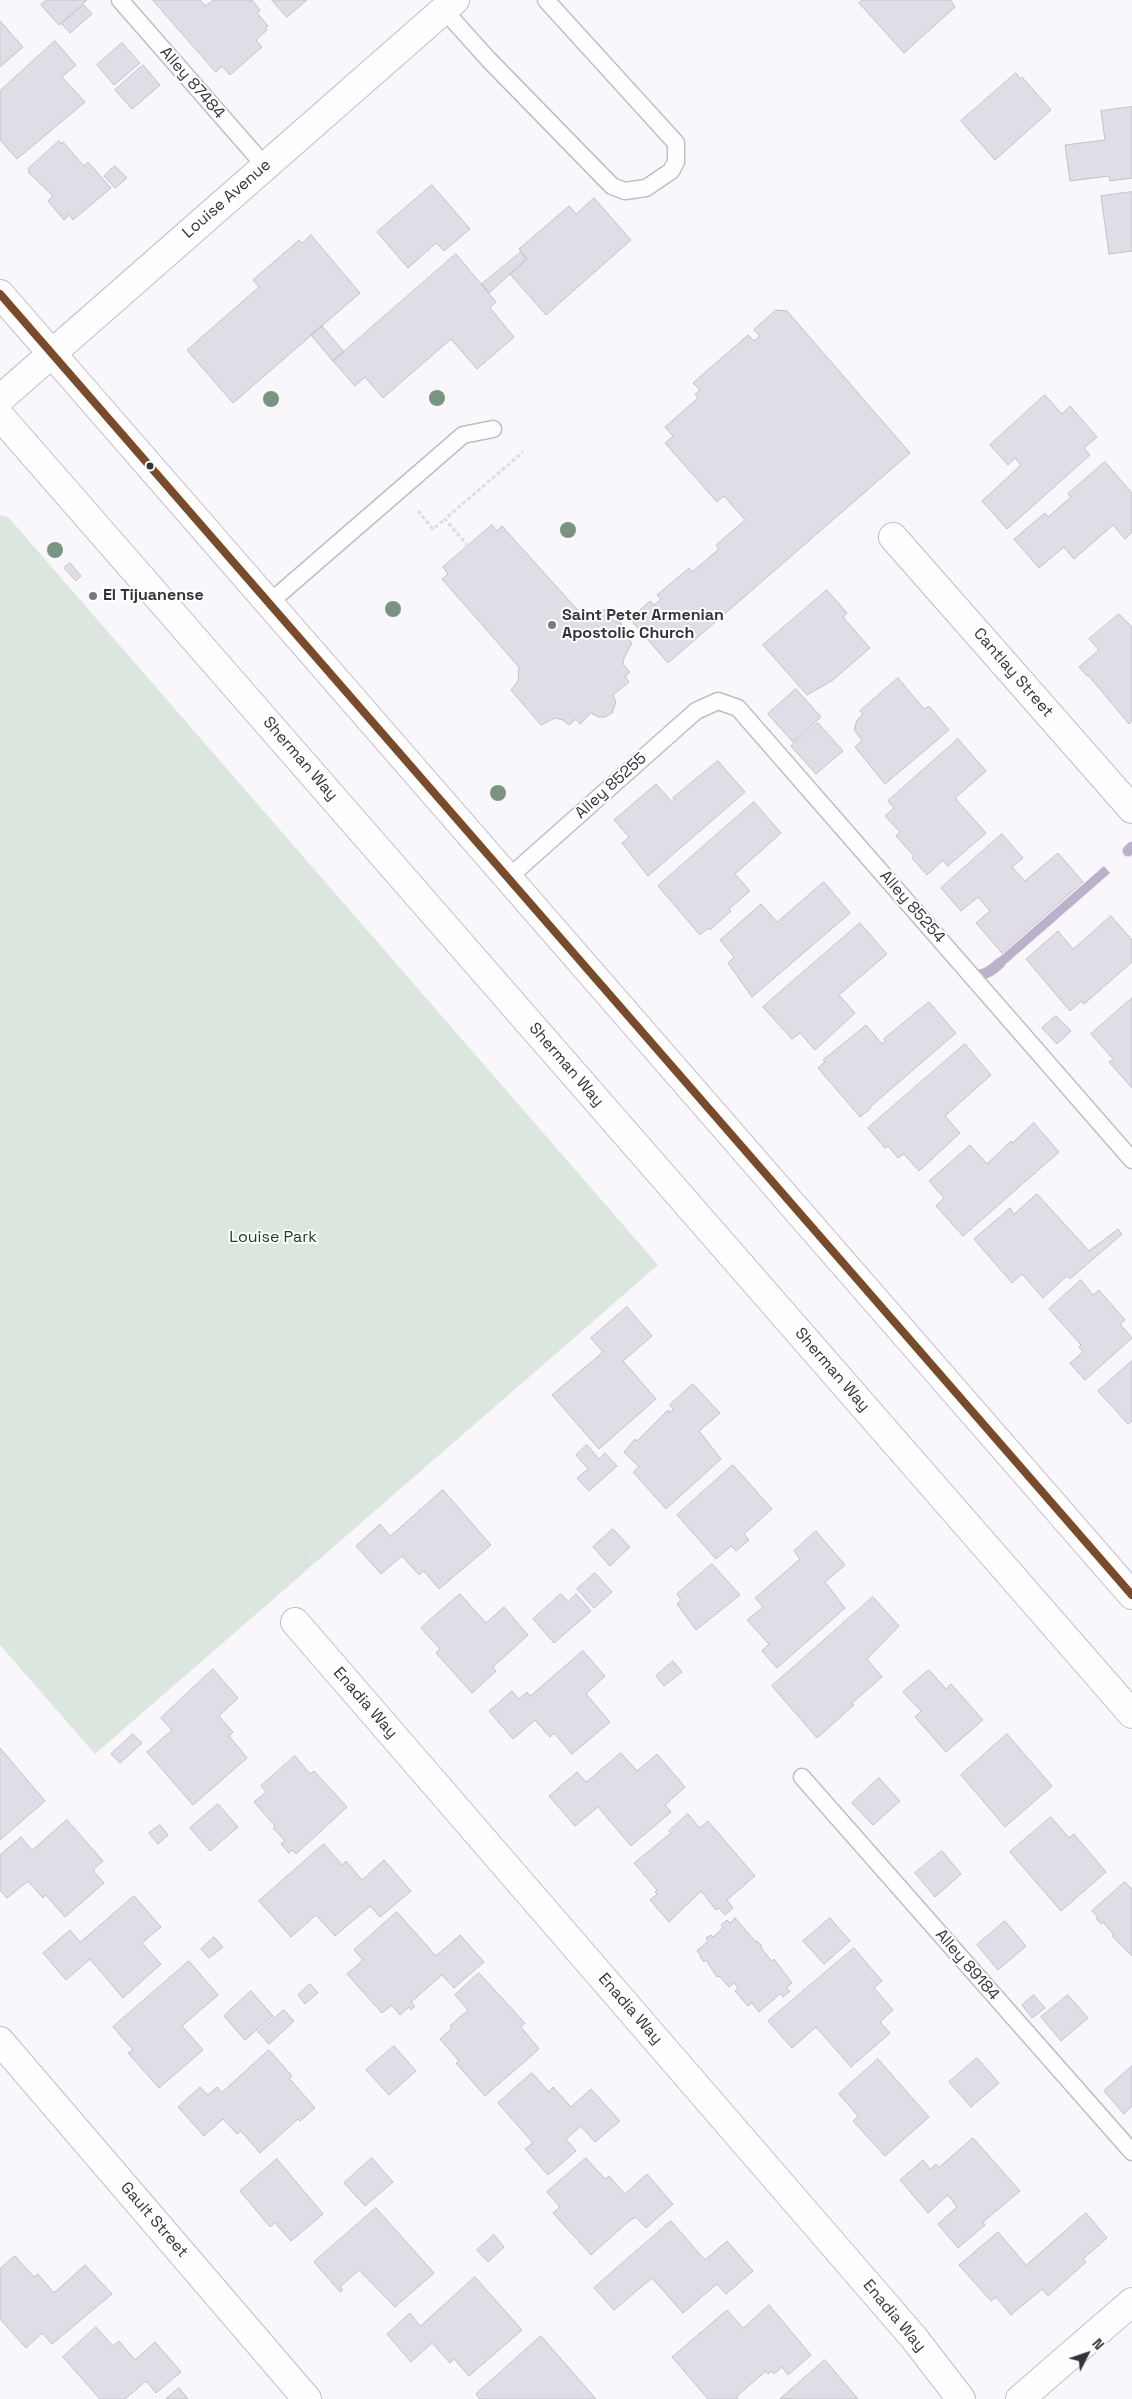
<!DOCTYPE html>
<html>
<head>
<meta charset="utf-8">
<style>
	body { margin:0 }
	#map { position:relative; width:1132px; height:2399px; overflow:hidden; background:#f9f6fc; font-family:"Space Grotesk",sans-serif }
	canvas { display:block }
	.north { position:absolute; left:1062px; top:2329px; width:50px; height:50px; -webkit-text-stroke:4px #fff; paint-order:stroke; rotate:49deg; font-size:14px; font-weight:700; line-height:20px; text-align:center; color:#353339 }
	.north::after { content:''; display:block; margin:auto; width:18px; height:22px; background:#353339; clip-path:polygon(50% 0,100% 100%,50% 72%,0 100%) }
</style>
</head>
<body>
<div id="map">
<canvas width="1132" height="2399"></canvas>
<div class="north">N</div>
</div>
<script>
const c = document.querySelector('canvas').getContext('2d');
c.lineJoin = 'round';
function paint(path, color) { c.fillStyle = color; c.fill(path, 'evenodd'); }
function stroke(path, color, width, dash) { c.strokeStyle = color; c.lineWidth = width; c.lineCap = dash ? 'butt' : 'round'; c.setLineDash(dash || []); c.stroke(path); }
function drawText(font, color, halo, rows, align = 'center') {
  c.font = font + ' "Space Grotesk",sans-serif'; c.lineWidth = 4; c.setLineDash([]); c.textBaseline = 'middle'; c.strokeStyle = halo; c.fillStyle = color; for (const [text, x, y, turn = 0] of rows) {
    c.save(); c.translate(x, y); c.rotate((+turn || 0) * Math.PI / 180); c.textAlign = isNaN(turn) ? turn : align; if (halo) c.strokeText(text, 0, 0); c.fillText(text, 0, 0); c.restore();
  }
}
paint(new Path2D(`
	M0 515 9 518 658 1265 95 1754 0 1645Z`), '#dbe7de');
paint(new Path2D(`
	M1104 866 1110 873 992 976 986 969Z`), '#bbb1ca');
stroke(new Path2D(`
	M1128 851 1132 847
	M968 976C983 976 989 973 1000 963`), '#bbb1ca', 11);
const building = new Path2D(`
	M47 0H87L59 25 41 5Z
	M153 0H200L206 6 213 0H252L260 10 257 13 268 26 265 28 267 30 256 40 262 47 230 75 222 66 216 72Z
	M272 0H307L287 17Z
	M863 0H951L955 7 904 53 859 3Z
	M84 5 92 14 70 33 62 24Z
	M0 21 23 47 0 67Z
	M55 41 76 65 62 77 85 102 17 159 0 140V91Z
	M122 43 140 63 114 85 97 65Z
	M143 65 160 85 132 109 115 90Z
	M1016 73 1020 79 1022 77 1051 110 995 160 961 121Z
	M1132 107V178L1110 181 1109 176 1070 181 1065 145 1105 140 1101 111Z
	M59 141 61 144 63 142 84 166 88 162 111 188 73 220 69 215 64 220 48 201 53 196 28 172 30 171 28 169Z
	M115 166 127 178 115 188 104 176Z
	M432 185 470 229 444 251 436 243 408 268 377 232Z
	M1132 192V251L1109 254 1101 196Z
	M594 198 631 240 546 315 510 274 527 259 519 249 569 206 576 214Z
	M311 235 360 293 233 403 187 350 259 287 253 280 299 240 302 243Z
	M521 252 527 259 489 293 482 284Z
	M456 254 496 302 490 308 514 337 477 369 451 339 383 398 365 377 355 386 333 361Z
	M776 310 787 311 910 453 668 663 630 619 650 601 654 605 661 599 657 595 689 568 692 572 719 549 716 545 745 520 724 496 717 502 665 443 673 436 665 427 698 398 695 394 700 390 693 383 748 335 754 341 760 336 754 330Z
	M322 326 344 352 333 361 311 335Z
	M1045 395 1062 414 1070 406 1097 437 1084 448 1090 455 1007 529 982 501 1021 465 1015 458 1008 465 990 445Z
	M1105 462 1132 493V532L1125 539 1113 525 1074 559 1064 547 1039 568 1014 539 1045 513 1048 517 1071 497 1068 494Z
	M492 525 497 531 502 526 582 615H600L604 609 614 621 621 623 622 631 632 643 624 658 623 664 630 672 625 676 629 682 613 695 616 702 612 713 605 717H598L591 713 580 724 576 719 569 725 563 720 555 718 541 725 511 690 518 681 519 667 442 579 448 574 443 567Z
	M70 563 81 576 76 581 64 568Z
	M827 590 847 613 843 617 870 648 833 680 807 695 763 645Z
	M1119 614 1132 627V721L1129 724 1088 675 1087 676 1079 667 1099 650 1089 639Z
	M898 678 924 709 929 706 949 730 885 784 855 747 862 740 854 730 857 720 863 714 860 711Z
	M796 689 821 717 793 742 768 714Z
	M818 723 843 751 816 774 791 746Z
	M958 739 986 771 955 798 986 833 948 866 943 860 927 875 912 858 914 856 896 836 900 832 885 816 894 808 888 801Z
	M718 761 745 792 648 876 622 843 629 837 614 820 656 784 672 802 675 799 673 798Z
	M754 802 781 833 735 874 750 891 729 909 731 911 710 930 708 928 700 935 658 886Z
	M1002 834 1023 858 1012 867 1025 881 1058 853 1083 882 1002 953 976 923 990 911 978 897 961 911 941 888Z
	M824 882 850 913 752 997 728 963 734 957 720 940 761 904 777 922Z
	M1111 916 1132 940V962L1084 1004 1081 1001 1070 1011 1026 959 1058 931 1073 949Z
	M860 923 887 954 839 995 855 1013 815 1050 800 1033 792 1039 763 1007Z
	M1132 998V1088L1109 1062 1113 1059 1091 1034Z
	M929 1002 956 1033 870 1107 871 1108 860 1117 818 1068 825 1062 823 1060 866 1025 882 1044 885 1041 884 1039Z
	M1056 1016 1071 1031 1057 1044 1042 1028Z
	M965 1044 991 1075 945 1116 960 1133 919 1171 904 1154 898 1158 888 1146 885 1148 868 1128Z
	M1034 1123 1059 1152 963 1236 936 1206 944 1198 929 1181 970 1145 987 1164 1011 1141 1012 1143Z
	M1037 1194 1089 1251 1118 1229 1122 1234 1070 1279 1067 1276 1043 1298 1022 1274 1012 1283 974 1239 1010 1208 1014 1214Z
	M1081 1280 1093 1295 1099 1290 1125 1320 1120 1324 1132 1338 1085 1380 1070 1363 1083 1352 1079 1347 1081 1345 1049 1309Z
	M627 1307 652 1336 623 1361 656 1399 599 1449 552 1395 603 1352 591 1338Z
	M1132 1361V1421L1128 1424 1098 1391Z
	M693 1384 720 1413 699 1431 721 1459 666 1509 633 1472 639 1467 624 1452 635 1439 637 1441 668 1410 670 1413 673 1409 670 1405Z
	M587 1445 599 1459 605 1453 617 1466 589 1491 577 1478 588 1469 576 1455Z
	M733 1465 772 1509 744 1534 749 1540 736 1551 731 1546 716 1559 677 1515Z
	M443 1490 491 1545 439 1589 424 1571 419 1575 402 1556 381 1574 356 1546 380 1524 390 1536Z
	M613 1529 630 1547 610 1566 593 1547Z
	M816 1531 845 1565 825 1582 845 1608 777 1668 762 1651 769 1644 747 1620 763 1607 755 1598 800 1559 794 1551Z
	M712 1564 740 1595 696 1630 677 1604 681 1600 677 1594Z
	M595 1573 612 1592 594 1608 577 1589Z
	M460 1594 486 1623 504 1607 528 1635 493 1667 496 1671 472 1693 436 1653 440 1649 421 1628Z
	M561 1594 568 1602 576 1594 591 1611 554 1643 533 1619Z
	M873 1597 899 1626 867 1659 882 1677 852 1703 854 1705 817 1738 772 1686Z
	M583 1651 605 1676 586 1694 610 1722 572 1754 554 1733 550 1737 535 1720 513 1739 489 1711 512 1691 519 1699 527 1692 530 1696Z
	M673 1661 682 1672 664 1686 656 1676Z
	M213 1669 238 1698 219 1716 233 1732 229 1736 247 1758 193 1805 147 1752 172 1730 161 1718Z
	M929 1670 946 1689 951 1684 983 1720 946 1752 915 1717 921 1711 903 1692Z
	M133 1734 142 1743 120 1763 111 1754Z
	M1007 1734 1052 1786 1005 1827 961 1775Z
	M0 1748 45 1801 0 1840Z
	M621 1753 637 1771 657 1754 685 1787 665 1805 671 1812 631 1846 598 1807 575 1826 549 1796 577 1772 586 1782Z
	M295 1756 310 1774 314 1771 347 1807 296 1854 292 1850 289 1853 281 1844 285 1841 273 1828 275 1826 254 1802 266 1792 261 1786Z
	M879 1778 900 1801 873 1825 852 1803Z
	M218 1804 238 1827 210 1851 190 1828Z
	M688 1814 700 1828 708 1821 755 1876 727 1900 733 1908 725 1915 719 1908 716 1910 701 1891 669 1922 650 1900 657 1894 655 1892 657 1890 634 1863 671 1833 669 1831Z
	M1051 1817 1069 1838 1074 1834 1106 1872 1061 1911 1010 1852Z
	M67 1820 103 1861 93 1870 104 1883 65 1917 46 1895 43 1898 28 1881 7 1898 0 1890V1855L21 1837 32 1850Z
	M160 1825 168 1835 158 1844 149 1833Z
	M324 1844 342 1865 346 1861 362 1880 384 1860 411 1891 380 1917 370 1906 335 1936 316 1915 291 1937 259 1901Z
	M942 1851 961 1874 935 1897 915 1873Z
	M1125 1882 1132 1889V1956L1112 1936 1114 1935 1103 1922 1101 1924 1096 1919 1098 1917 1092 1911Z
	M134 1896 161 1927 142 1943 161 1964 123 1998 90 1959 66 1980 43 1953 70 1930 80 1942Z
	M397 1912 436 1956 460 1935 484 1962 454 1988 442 1975 411 2002 415 2006 411 2010 409 2007 400 2015 392 2005 382 2013 347 1974 363 1960 354 1950Z
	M735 1918 756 1942 757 1941 762 1946 761 1948 772 1961 774 1959 792 1983 786 1988 790 1991 783 1997 781 1993 759 2012 752 2003 748 2006 735 1991 738 1988 734 1983 729 1987 719 1976 717 1977 706 1960 704 1962 700 1957 701 1956 697 1951 708 1941 706 1938 711 1935 713 1937 723 1928 721 1925 727 1920 730 1923Z
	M830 1918 850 1941 824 1964 803 1941Z
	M1005 1921 1026 1946 998 1970 977 1945Z
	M214 1937 223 1947 209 1958 201 1949Z
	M854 1948 882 1981 874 1988 893 2010 880 2022 890 2033 851 2067 816 2027 792 2048 768 2021Z
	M189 1961 218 1995 182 2026 203 2050 159 2088 128 2053 133 2050 113 2027Z
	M479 1973 525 2023 521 2027 539 2049 485 2096 456 2063 459 2061 440 2039 452 2028 450 2026 468 2010 455 1995Z
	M310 1984 318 1993 305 2004 298 1995Z
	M251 1991 273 2016 245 2040 224 2016Z
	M1034 1995 1045 2008 1032 2018 1022 2005Z
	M1068 1995 1088 2018 1061 2041 1041 2017Z
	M284 2010 294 2021 269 2044 258 2032Z
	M394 2046 416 2071 389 2095 366 2070Z
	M269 2050 292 2076 289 2078 315 2108 300 2121 298 2119 260 2153 241 2131 237 2134 223 2119 204 2136 178 2107 200 2087 208 2095 217 2087 222 2092Z
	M977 2058 999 2083 971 2107 949 2082Z
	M878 2059 929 2117 885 2156 853 2121 858 2116 839 2094Z
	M1132 2066V2106L1124 2114 1104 2091Z
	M532 2073 549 2092 553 2087 571 2107 591 2089 620 2121 595 2142 581 2126 566 2139 576 2151 548 2175 525 2149 533 2143 498 2103Z
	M973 2138 1020 2191 983 2222 985 2225 958 2248 938 2224 957 2207 948 2195 928 2213 900 2180 923 2160 930 2169 936 2164 939 2167Z
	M372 2158 393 2182 365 2206 344 2183Z
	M586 2158 605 2179 609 2176 625 2194 647 2174 673 2204 646 2228 636 2217 629 2221 591 2255 553 2213 560 2207 547 2192Z
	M277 2159 323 2214 291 2241 275 2223 270 2227 240 2191Z
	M376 2208 434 2273 395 2307 359 2270 340 2287 343 2290 340 2292 314 2262Z
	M1086 2213 1107 2238 1083 2259 1086 2262 1048 2296 1042 2289 1011 2315 996 2297 991 2301 959 2265 998 2232 1026 2265Z
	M671 2221 705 2260 727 2241 753 2271 726 2294 717 2284 683 2313 652 2278 614 2310 594 2288Z
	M494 2235 504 2247 488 2262 477 2250Z
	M15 2256 34 2277 38 2274 54 2293 85 2265 112 2294 52 2344 42 2333 26 2348 0 2319V2269Z
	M475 2277 522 2330 469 2376 454 2359 450 2363 432 2343 411 2362 387 2334 410 2313 420 2326Z
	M769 2305 811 2355 788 2375 782 2367 774 2374 772 2371 768 2374 766 2371 737 2396 738 2399H708L672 2357 727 2310 743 2328Z
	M96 2327 113 2346 119 2341 135 2360 155 2342 181 2372 156 2393 146 2381 125 2399H100L63 2357Z
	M541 2336 596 2399H480L476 2394Z
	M825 2360 858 2399H780Z
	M179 2388 188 2399H166Z`);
paint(building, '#e1dde7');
stroke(building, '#c3c1c6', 1);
const lane = new Path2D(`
	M120 0 265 166
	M444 10 489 60 612 186 625 191 646 188 671 171 676 162V143L546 0
	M269 603 463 435 493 429
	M508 878 696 711 718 701 738 708 1132 1160
	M802 1777 1132 2152`);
const street = new Path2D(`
	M893 537 1132 809
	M295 1622 914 2338 961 2399
	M0 2041 307 2399`);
const secondary = new Path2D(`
	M0 399 455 0
	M1020 2399 1132 2302`);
const primary = new Path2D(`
	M0 294 1132 1595
	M0 416 1132 1714`);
stroke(lane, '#c0bec3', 19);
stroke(street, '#c0bec3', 30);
stroke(secondary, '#c0bec3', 30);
stroke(primary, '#c0bec3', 30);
stroke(new Path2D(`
	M418 511 433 529 445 519
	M468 546 445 519 523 452
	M305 1551 304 1561 308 1569`), '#dedddf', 3, [4, 2.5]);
stroke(lane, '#fefeff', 16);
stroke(street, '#fefeff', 28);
stroke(secondary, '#fefeff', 28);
stroke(primary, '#fefeff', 28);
stroke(new Path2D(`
	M0 294 1132 1595`), '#7a4b2a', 8);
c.fillStyle = '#7a9482';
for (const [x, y] of [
	[437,398],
	[271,399],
	[568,530],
	[55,550],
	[393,609],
	[498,793]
]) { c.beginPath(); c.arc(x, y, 8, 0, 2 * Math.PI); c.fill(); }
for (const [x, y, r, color] of [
	[150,466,4.5,"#353339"],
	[93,596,5,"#7a777d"],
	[552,625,5,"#7a777d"]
]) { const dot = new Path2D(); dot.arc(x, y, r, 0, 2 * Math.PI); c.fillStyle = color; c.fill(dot); stroke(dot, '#fff', 2); }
drawText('16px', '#353339', '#fff', [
	["Alley 87484",192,83,49],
	["Louise Avenue",227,199,-41],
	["Cantlay Street",1013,673,49],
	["Sherman Way",300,759,49],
	["Alley 85255",611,786,-42],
	["Alley 85254",912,907,49],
	["Sherman Way",566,1065,49],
	["Sherman Way",832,1370,49],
	["Enadia Way",365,1703,49],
	["Alley 89184",967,1965,49],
	["Enadia Way",630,2009,49],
	["Gault Street",154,2220,49],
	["Enadia Way",894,2316,50]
]);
drawText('bold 16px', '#353339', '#fff', [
	["El Tijuanense",103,596],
	["Saint Peter Armenian",562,616],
	["Apostolic Church",562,634]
], 'left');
drawText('16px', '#13441e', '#fff', [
	["Louise Park",273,1238]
]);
</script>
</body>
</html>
